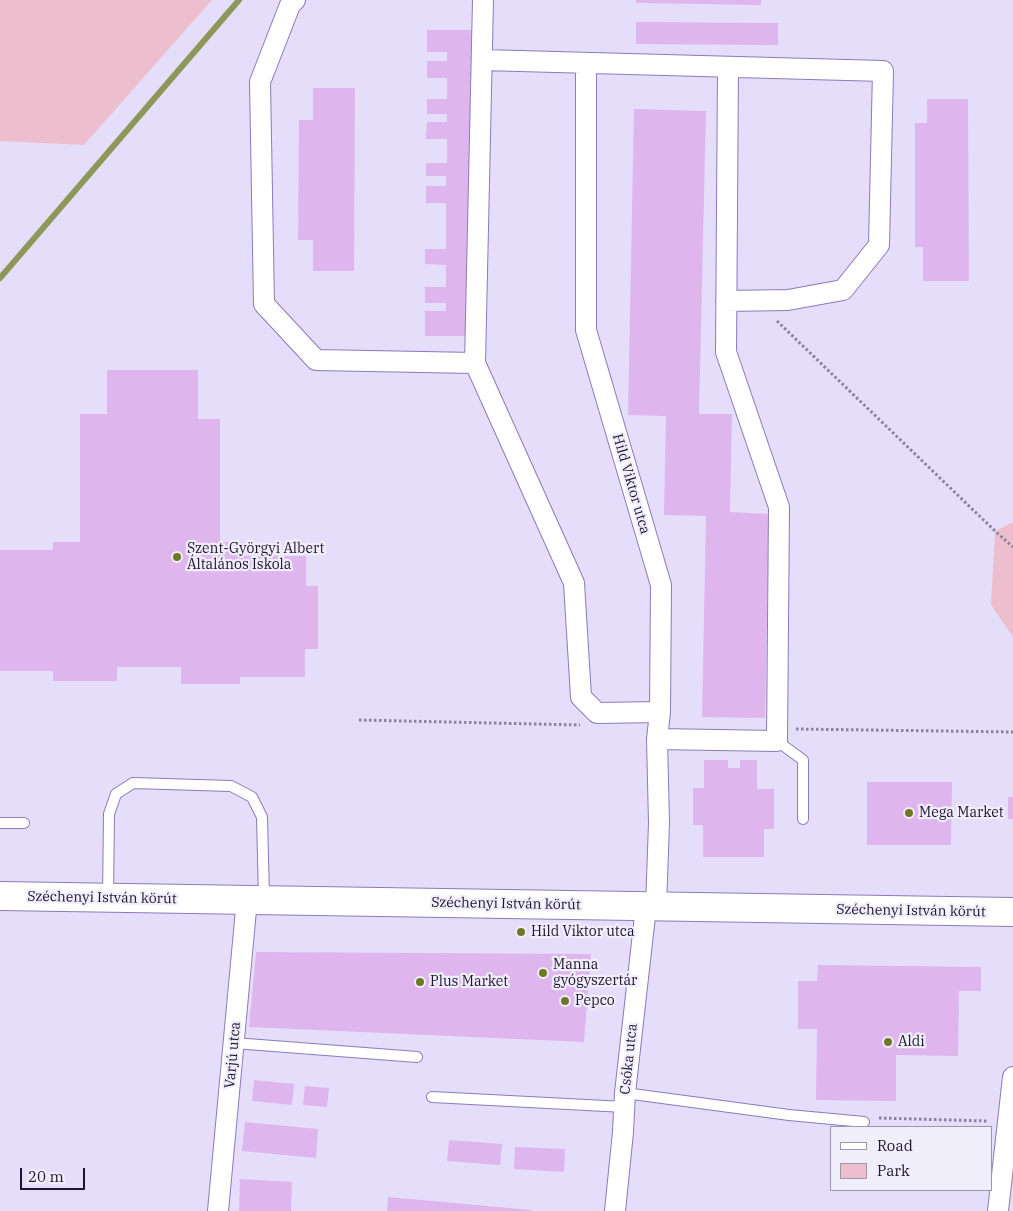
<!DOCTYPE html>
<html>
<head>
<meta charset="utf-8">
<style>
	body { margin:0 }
	#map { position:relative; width:1013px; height:1211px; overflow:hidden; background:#e5defb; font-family:"IBM Plex Serif",serif }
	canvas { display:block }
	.legend { position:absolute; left:830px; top:1126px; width:162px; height:65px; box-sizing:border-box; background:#f1eefc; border:1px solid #9c97aa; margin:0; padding:6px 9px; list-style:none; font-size:15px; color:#1c152e }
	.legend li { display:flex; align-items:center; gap:10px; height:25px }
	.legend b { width:25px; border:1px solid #9c97aa }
	.scale { position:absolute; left:20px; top:1168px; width:65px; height:22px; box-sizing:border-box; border:2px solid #1c152e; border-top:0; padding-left:6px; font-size:15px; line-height:18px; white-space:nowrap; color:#1c152e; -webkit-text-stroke:4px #f1eefc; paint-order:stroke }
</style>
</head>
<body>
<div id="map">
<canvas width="1013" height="1211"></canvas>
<ul class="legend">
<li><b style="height:6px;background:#fff"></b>Road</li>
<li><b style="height:14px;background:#edbfce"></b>Park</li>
</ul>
<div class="scale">20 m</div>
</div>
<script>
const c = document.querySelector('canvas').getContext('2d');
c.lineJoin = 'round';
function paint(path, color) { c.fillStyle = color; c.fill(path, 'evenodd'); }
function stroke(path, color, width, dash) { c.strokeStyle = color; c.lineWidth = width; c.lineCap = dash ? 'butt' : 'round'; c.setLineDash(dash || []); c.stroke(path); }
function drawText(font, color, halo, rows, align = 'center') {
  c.font = font + ' "IBM Plex Serif",serif'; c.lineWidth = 4.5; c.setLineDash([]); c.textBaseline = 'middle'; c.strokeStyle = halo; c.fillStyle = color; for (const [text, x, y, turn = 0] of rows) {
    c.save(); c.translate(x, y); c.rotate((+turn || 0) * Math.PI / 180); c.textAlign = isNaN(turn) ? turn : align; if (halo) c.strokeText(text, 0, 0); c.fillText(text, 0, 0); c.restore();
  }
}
paint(new Path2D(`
	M0 0H212L84 145 0 141Z
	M1013 522V637L991 605 995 531Z`), '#edbfce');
stroke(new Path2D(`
	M0 278 239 0`), '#8d9758', 6);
paint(new Path2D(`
	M636 0H761V5L636 3Z
	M636 22 778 23V45L636 44Z
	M427 30H473L472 336H425V311H446V303H425V287H446V265L425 264V249H446V203H426V186H446V176H426V163H447V139H426L427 122H447V114H427V99H447V78H427V61H447V52H427Z
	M313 88H355L354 271H313V240H298L299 120H313Z
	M927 99H968L969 281H923V247H915V123H927Z
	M634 109 706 111 699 414H732L730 512 769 514 765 718 702 717 706 516 664 515 666 416 628 415Z
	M107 370H198V419H220V542H245V556H306V586H318V649H305V677H240V684H181V667H117V681H53V671H0V550H53V542H80V414H107Z
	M704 760H728V768H740V760H757V789H774V829H764V857H703V825H693V788H704Z
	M867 782H952L951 845H867Z
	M1008 797H1013V819H1008Z
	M256 952 591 954 584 1042 249 1027Z
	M818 965 981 967V991H959L958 1056 896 1055V1101L816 1100 817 1029H798V981H817Z
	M254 1080 294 1084 292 1105 252 1101Z
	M305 1086 329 1088 327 1107 303 1105Z
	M245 1122 318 1129 316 1158 242 1151Z
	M449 1140 502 1144 500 1165 447 1161Z
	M515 1147 565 1149 564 1172 514 1169Z
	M240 1179 292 1182 291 1211H239Z
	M388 1197 531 1210V1211H387Z`), '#deb6ed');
const lane = new Path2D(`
	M777 741 803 760V819
	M0 823H24
	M108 897 109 814 116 794 133 783 231 786 252 797 262 817 264 898
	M234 1043 417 1057
	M625 1093 789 1115 864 1122
	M432 1097 625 1107`);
const street = new Path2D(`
	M295 0 290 5 260 82 264 304 316 360 475 363 574 583 581 697 597 713 660 712
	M483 60 883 71 879 245 843 290 788 300 726 301
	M586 63V330L661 585 660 712 657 739 659 823 656 907
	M475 363 483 0
	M657 739 777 741 779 507 726 352 728 67
	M218 1211 247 899
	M615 1211 623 1132 625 1093 646 907
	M998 1211 1013 1077`);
const secondary = new Path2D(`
	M0 896 1013 912`);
stroke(lane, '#8c7ab9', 12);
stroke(street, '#8c7ab9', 22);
stroke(secondary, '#8c7ab9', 30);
stroke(new Path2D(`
	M777 321 995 531 1013 547
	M359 720 580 725
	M796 729 1013 732
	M879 1118 987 1121`), '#8a839e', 3, [2.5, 2.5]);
stroke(lane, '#fff', 10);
stroke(street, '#fff', 20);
stroke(secondary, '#fff', 28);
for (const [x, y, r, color] of [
	[177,557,5,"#6e7924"],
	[909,813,5,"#6e7924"],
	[521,932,5,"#6e7924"],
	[543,973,5,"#6e7924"],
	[420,982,5,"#6e7924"],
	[565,1001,5,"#6e7924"],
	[888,1042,5,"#6e7924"]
]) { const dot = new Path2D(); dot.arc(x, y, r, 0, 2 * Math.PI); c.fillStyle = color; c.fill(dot); stroke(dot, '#f1eefc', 2); }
drawText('14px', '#1c152e', '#f1eefc', [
	["Hild Viktor utca",631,484,74],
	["Széchenyi István körút",102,898,1],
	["Széchenyi István körút",506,904,1],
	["Széchenyi István körút",911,911,1],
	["Varjú utca",233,1055,-85],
	["Csóka utca",629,1059,-84]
]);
drawText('14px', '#1c152e', '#f1eefc', [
	["Szent-Györgyi Albert",187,549],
	["Általános Iskola",187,565],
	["Mega Market",919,813],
	["Hild Viktor utca",531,932],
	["Manna",553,965],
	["gyógyszertár",553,981],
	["Plus Market",430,982],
	["Pepco",575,1001],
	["Aldi",898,1042]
], 'left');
</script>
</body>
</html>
